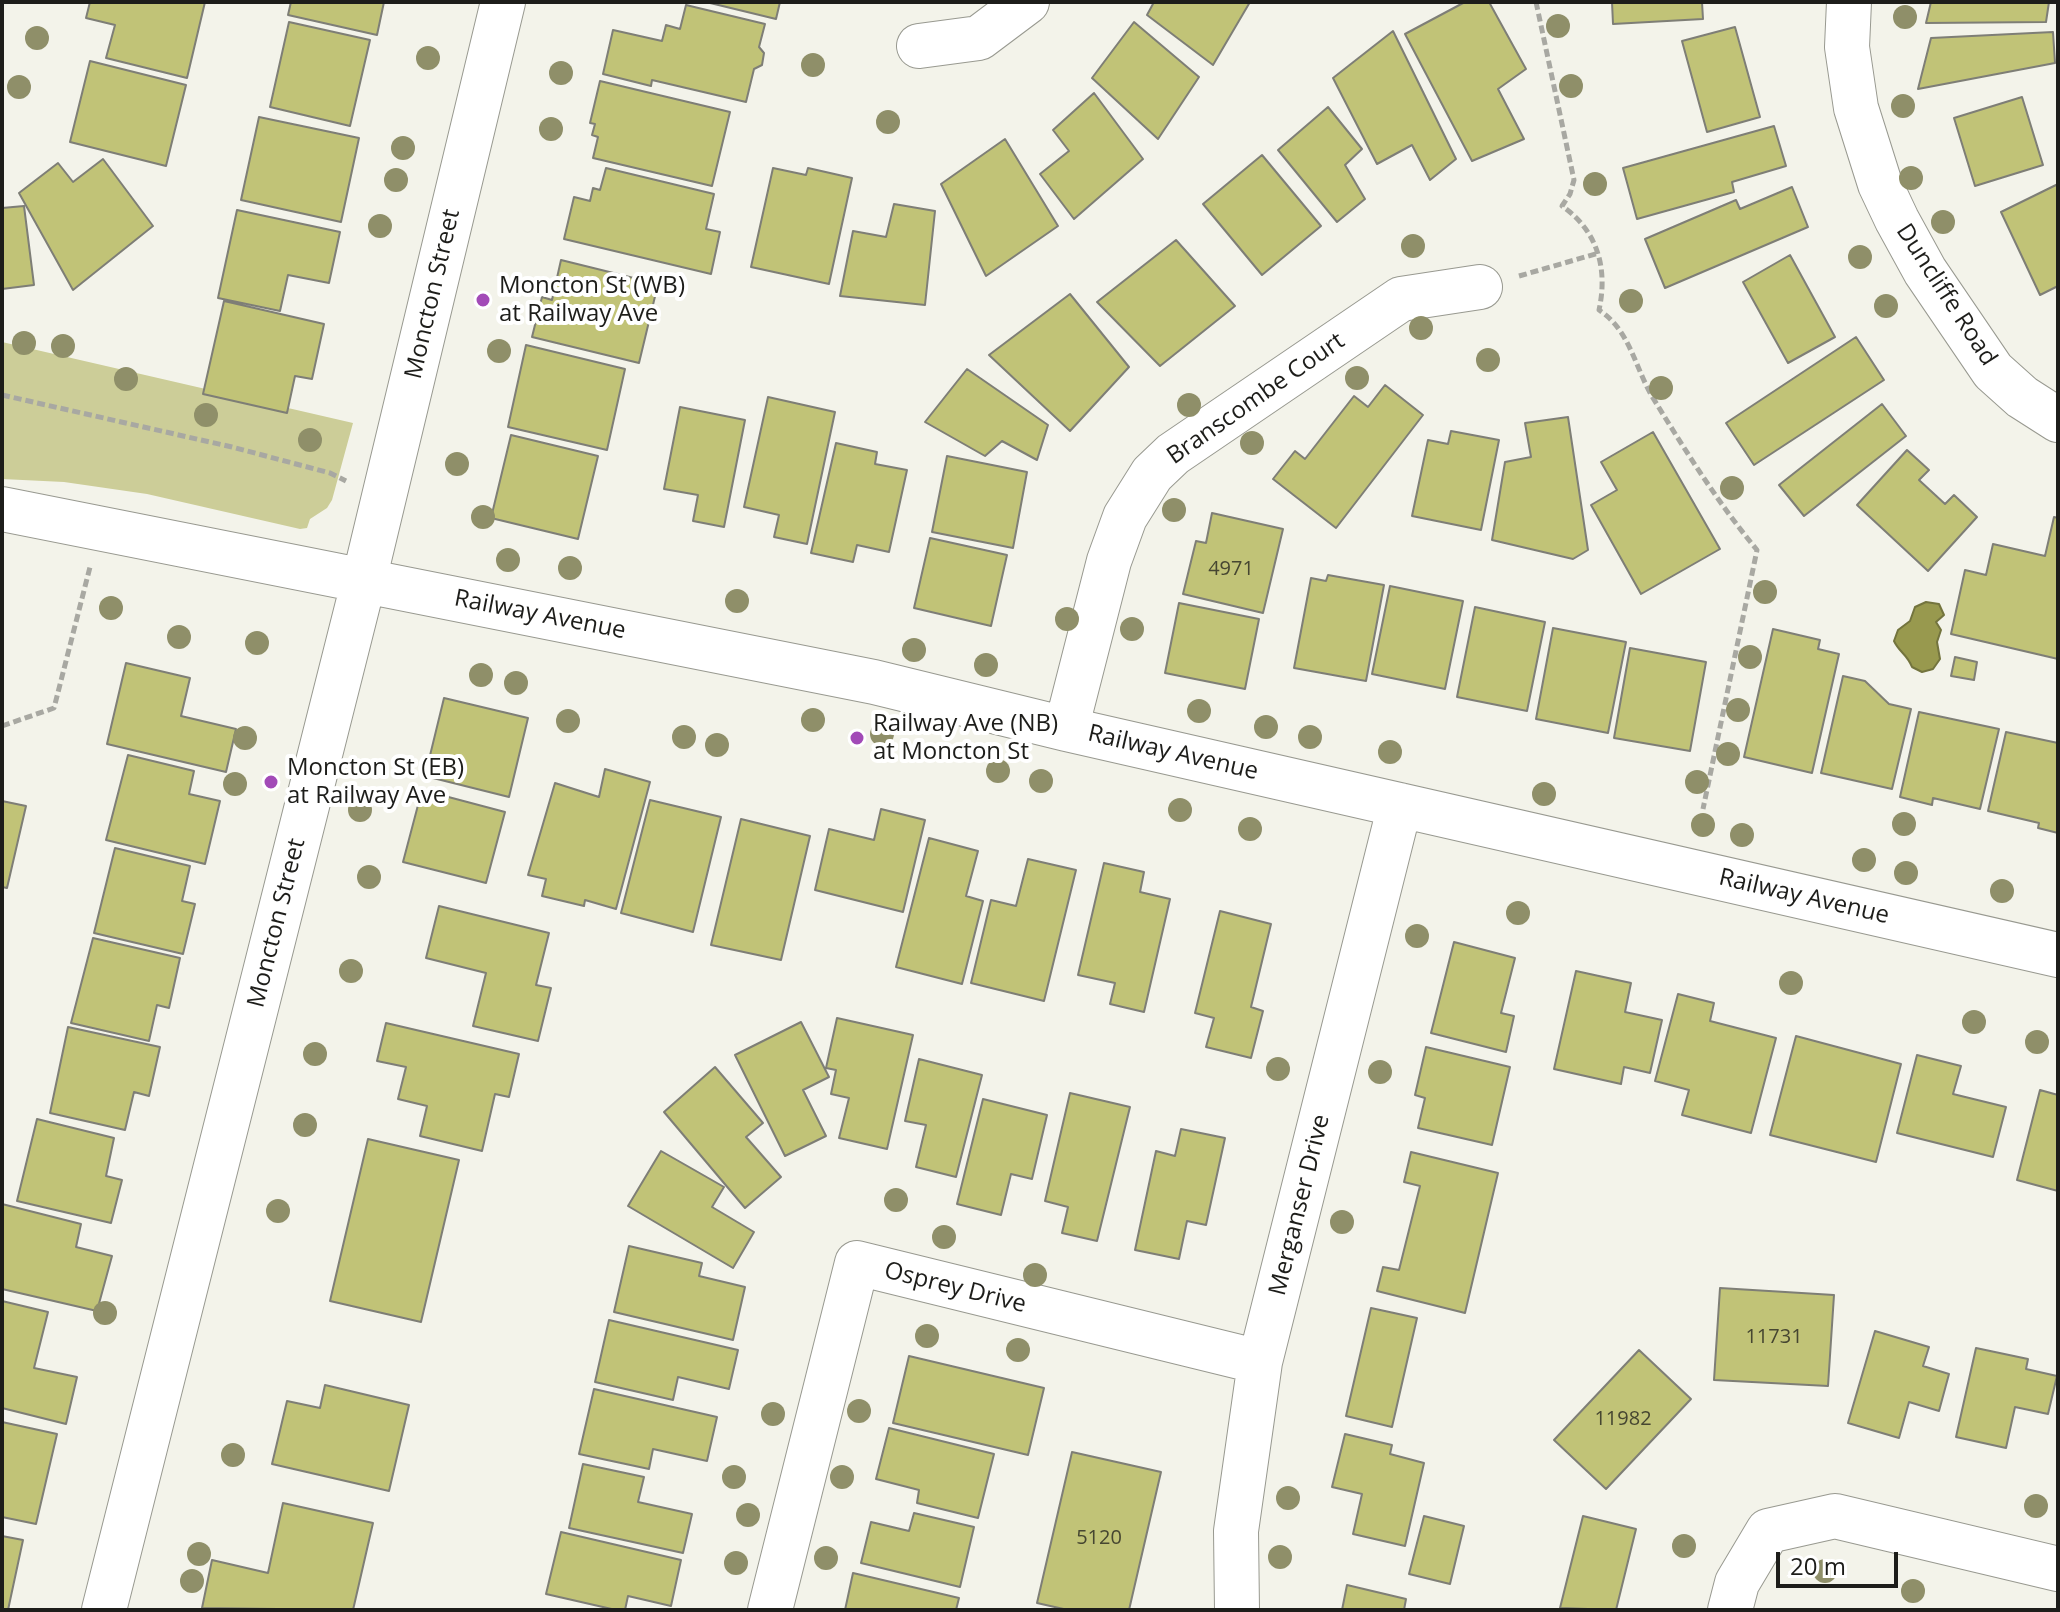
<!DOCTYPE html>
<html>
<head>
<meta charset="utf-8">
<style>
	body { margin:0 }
	#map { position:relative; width:2060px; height:1612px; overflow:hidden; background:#f3f3ea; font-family:"Open Sans",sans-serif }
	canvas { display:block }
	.frame { position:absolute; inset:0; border:4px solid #1d1d1a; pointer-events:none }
	.scale { position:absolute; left:1776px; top:1552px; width:122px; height:36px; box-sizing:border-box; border:4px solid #1d1d1a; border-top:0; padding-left:10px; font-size:24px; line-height:28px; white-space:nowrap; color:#1d1d1a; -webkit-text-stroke:6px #fff; paint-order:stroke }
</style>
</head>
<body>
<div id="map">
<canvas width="2060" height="1612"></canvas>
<div class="frame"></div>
<div class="scale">20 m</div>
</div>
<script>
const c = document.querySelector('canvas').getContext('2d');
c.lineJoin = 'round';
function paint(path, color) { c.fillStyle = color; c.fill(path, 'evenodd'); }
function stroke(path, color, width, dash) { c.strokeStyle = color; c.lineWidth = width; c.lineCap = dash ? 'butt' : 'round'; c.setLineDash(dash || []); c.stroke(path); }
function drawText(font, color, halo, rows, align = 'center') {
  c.font = font + ' "Open Sans",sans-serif'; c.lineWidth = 8; c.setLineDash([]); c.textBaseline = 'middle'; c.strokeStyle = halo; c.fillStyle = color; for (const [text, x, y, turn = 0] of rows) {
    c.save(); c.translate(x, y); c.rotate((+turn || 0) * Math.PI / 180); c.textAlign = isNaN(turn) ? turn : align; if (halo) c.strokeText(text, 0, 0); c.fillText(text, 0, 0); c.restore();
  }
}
paint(new Path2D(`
	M2 342 353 423 332 500 327 508 310 519 307 528 300 529 147 494 64 482 2 479Z`), '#cccd98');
const water = new Path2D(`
	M1926 602 1939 604 1944 615 1936 622 1941 630 1937 642 1940 659 1933 669 1922 672 1912 667C1907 654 1899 652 1894 641L1898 630 1910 621 1915 607Z`);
paint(water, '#98994e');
stroke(water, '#73743e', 2);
const building = new Path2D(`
	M90 2H205L187 78 106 58 115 25 86 18Z
	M291 2H384L377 35 288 15Z
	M706 2H780L776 19Z
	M1154 2H1250L1213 65 1147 15Z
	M1465 2H1489L1526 69 1498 89 1524 139 1472 161 1405 34Z
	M1612 2H1702L1703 19 1613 24Z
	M1931 2H2049L2046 22 1926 23Z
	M686 5 765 24 759 47 764 53 762 65 754 69 746 102 652 80 651 86 603 74 613 30 662 41 666 25 680 29Z
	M289 22 370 40 350 126 270 107Z
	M1134 22 1199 77 1158 139 1092 78Z
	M1735 27 1760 117 1707 132 1682 41Z
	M1393 31 1456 159 1430 180 1412 145 1377 164 1333 78Z
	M2053 32 2055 63 1918 89 1931 38Z
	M90 61 186 85 166 166 70 142Z
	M600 81 730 112 712 186 593 158 598 137 592 135 595 124 590 123Z
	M1094 93 1143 159 1074 219 1040 174 1069 151 1053 130Z
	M2022 97 2043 165 1975 186 1954 118Z
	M1328 107 1362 149 1345 165 1365 199 1337 222 1278 150Z
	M259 117 359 138 341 222 241 200Z
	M1774 126 1786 166 1732 182 1734 192 1637 219 1623 168Z
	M1005 139 1058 226 986 276 941 184Z
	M1262 155 1321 226 1262 275 1203 204Z
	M103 159 153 226 73 290 19 193 58 163 73 182Z
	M606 168 714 194 706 229 720 232 711 274 564 239 574 197 590 201 593 188 600 190Z
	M773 168 806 175 808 168 852 178 829 284 751 267Z
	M2058 184V286L2040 295 2001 212Z
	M1792 187 1808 227 1665 288 1645 239 1736 200 1740 209Z
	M894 204 935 211 925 305 840 296 853 231 886 237Z
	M24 206 34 285 2 289V208Z
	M237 210 340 232 329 283 288 275 280 311 218 298Z
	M1176 240 1235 306 1160 366 1097 302Z
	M1790 255 1835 337 1788 363 1743 282Z
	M561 260 658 284 639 363 532 337 542 297 552 300Z
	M1070 294 1129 367 1070 431 989 355Z
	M224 301 324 324 312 379 295 376 287 413 203 394Z
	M1856 337 1884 380 1754 465 1726 423Z
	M526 345 625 369 607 450 508 427Z
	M967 369 1048 425 1037 460 1002 441 985 456 925 422Z
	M1385 385 1423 415 1336 528 1273 479 1295 451 1305 459 1354 396 1368 407Z
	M768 397 835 412 807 544 774 537 779 515 744 507Z
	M1882 404 1906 436 1804 516 1779 485Z
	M680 407 745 420 724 527 693 521 698 495 664 489Z
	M1568 417 1588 550 1573 559 1492 540 1505 462 1531 457 1525 423Z
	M1451 431 1499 440 1481 530 1412 516 1428 440 1448 444Z
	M1653 432 1720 549 1641 594 1591 505 1617 490 1601 462Z
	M511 435 598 456 578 539 491 518Z
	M836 443 877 452 875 464 907 470 889 552 857 545 853 562 811 553Z
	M1907 450 1929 470 1919 480 1945 504 1954 495 1977 517 1928 571 1857 505Z
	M947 456 1027 472 1013 548 932 532Z
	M1212 513 1283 529 1263 613 1183 594 1196 541 1206 543Z
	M2054 517 2058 518V659L1951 634 1965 570 1986 575 1993 544 2045 556Z
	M930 538 1007 555 991 626 914 608Z
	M1328 575 1384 585 1366 681 1294 668 1311 578 1326 581Z
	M1390 586 1463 601 1445 689 1372 674Z
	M1179 603 1259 619 1245 689 1165 673Z
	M1475 607 1545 622 1527 711 1457 697Z
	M1553 628 1626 642 1608 733 1536 719Z
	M1773 629 1820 640 1818 649 1839 654 1812 773 1744 757Z
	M1630 648 1706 662 1690 751 1614 738Z
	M1955 657 1977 662 1974 680 1951 676Z
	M126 663 190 678 181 716 236 729 226 772 107 744Z
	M1843 676 1865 681 1889 704 1911 709 1892 789 1821 773Z
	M444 698 528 718 509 797 425 776Z
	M1919 712 1999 729 1980 809 1933 798 1932 805 1900 797Z
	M2006 732 2058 743V833L2038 828 2039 823 1988 811Z
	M128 755 194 771 189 794 220 801 205 864 106 840Z
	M605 769 650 782 616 909 585 900 584 906 542 896 546 879 528 875 555 783 599 797Z
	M422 790 505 812 486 883 403 862Z
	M650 800 721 817 693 932 621 913Z
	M2 801 26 806 7 888 2 887Z
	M881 809 925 820 903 912 815 890 829 829 874 840Z
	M741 819 810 836 781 960 711 945Z
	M929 838 978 851 966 896 983 901 962 984 896 967Z
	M115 848 190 866 182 901 195 904 183 954 94 933Z
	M1028 859 1076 870 1044 1001 971 983 991 900 1016 906Z
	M1104 863 1144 872 1140 892 1170 899 1144 1012 1110 1004 1115 983 1078 975Z
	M439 906 549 933 536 985 551 988 538 1041 473 1026 486 973 426 958Z
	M1220 911 1271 924 1251 1007 1263 1011 1251 1058 1206 1047 1214 1018 1195 1013Z
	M93 938 180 958 169 1008 157 1005 149 1041 71 1023Z
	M1454 942 1515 958 1501 1013 1514 1016 1506 1052 1431 1033Z
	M1576 971 1631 983 1625 1012 1662 1020 1650 1073 1624 1067 1621 1084 1554 1069Z
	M1678 994 1714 1003 1710 1021 1776 1038 1751 1133 1682 1115 1689 1090 1655 1081Z
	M837 1018 913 1035 887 1149 839 1138 849 1098 831 1094 836 1070 826 1068Z
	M801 1022 829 1077 803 1090 826 1136 785 1156 735 1055Z
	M386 1023 519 1054 509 1097 495 1094 482 1151 420 1136 427 1106 398 1099 406 1067 377 1061Z
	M68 1027 160 1047 149 1096 134 1092 125 1130 50 1113Z
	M1796 1036 1901 1064 1876 1162 1770 1135Z
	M1426 1047 1510 1067 1492 1145 1418 1128 1425 1098 1415 1095Z
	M1917 1055 1961 1066 1953 1094 2006 1107 1993 1157 1897 1133Z
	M919 1059 982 1075 956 1177 916 1167 926 1125 905 1121Z
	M715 1067 763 1123 746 1137 781 1177 745 1208 664 1112Z
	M2040 1090 2058 1095V1191L2017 1180Z
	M1070 1093 1130 1107 1097 1241 1062 1233 1068 1207 1045 1201Z
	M983 1099 1047 1115 1032 1179 1011 1174 1001 1215 957 1204Z
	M37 1119 114 1138 106 1176 122 1180 111 1223 17 1201Z
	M1181 1129 1225 1138 1206 1225 1187 1221 1179 1259 1135 1250 1156 1151 1175 1156Z
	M368 1139 459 1160 421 1322 330 1301Z
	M661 1151 724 1187 712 1207 754 1232 733 1268 628 1206Z
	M1411 1152 1498 1173 1465 1313 1377 1291 1383 1267 1399 1270 1420 1186 1404 1182Z
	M2 1204 81 1224 76 1247 112 1256 97 1311 2 1289Z
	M629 1246 702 1263 699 1276 745 1287 733 1340 614 1312Z
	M1720 1288 1834 1295 1828 1386 1714 1380Z
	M2 1301 48 1312 34 1368 77 1377 66 1424 2 1408Z
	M1371 1308 1417 1318 1392 1427 1346 1416Z
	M609 1320 738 1350 729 1389 678 1377 673 1400 595 1382Z
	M1875 1331 1929 1347 1923 1366 1949 1374 1939 1411 1909 1402 1899 1438 1848 1423Z
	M1976 1348 2028 1359 2026 1369 2057 1376 2048 1414 2015 1407 2006 1448 1956 1437Z
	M1639 1350 1691 1399 1606 1489 1554 1440Z
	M909 1356 1044 1388 1028 1455 893 1423Z
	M325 1385 409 1405 389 1491 272 1464 287 1401 320 1408Z
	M594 1389 717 1417 707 1461 653 1449 649 1469 579 1454Z
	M2 1422 57 1434 36 1524 2 1517Z
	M889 1428 994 1454 978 1518 917 1503 919 1490 876 1479Z
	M1345 1434 1392 1445 1390 1454 1424 1463 1405 1546 1353 1534 1362 1494 1332 1487Z
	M1072 1452 1161 1472 1129 1610H1068L1037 1603Z
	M583 1464 644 1477 638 1502 692 1514 683 1553 569 1528Z
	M283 1503 373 1523 353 1610 202 1608 212 1560 268 1573Z
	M914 1513 974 1527 960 1587 861 1563 871 1522 909 1531Z
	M1424 1516 1464 1526 1450 1584 1409 1574Z
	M1583 1516 1636 1529 1616 1610 1560 1608Z
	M561 1532 681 1560 671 1606 628 1596 625 1610H616L546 1594Z
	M2 1536 23 1540 8 1610H2Z
	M853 1573 959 1598 956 1610H845Z
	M1347 1585 1406 1599 1404 1610H1342Z`);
paint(building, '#c1c377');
stroke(building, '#7e7e76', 2);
const minor = new Path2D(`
	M1849 2 1847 47 1856 108 1880 184 1897 220 1925 271 1993 371 2022 397 2058 420
	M919 46 979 38 1027 2
	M2 509 874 682 1066 729 2058 955
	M1066 729 1109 561 1125 517 1152 474 1173 454 1401 299 1480 287
	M104 1610 364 580 503 2
	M770 1610 857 1263 1260 1362
	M1237 1610 1236 1531 1260 1362 1400 805
	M1730 1610 1737 1583 1768 1531 1835 1516 2058 1569`);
stroke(minor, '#989990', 46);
stroke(new Path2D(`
	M1536 2 1574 180 1570 194 1562 206C1598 231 1608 269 1599 310 1630 330 1635 368 1653 398 1685 450 1718 503 1757 550L1703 809
	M1519 276 1599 253
	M2 395 232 447 330 473 346 481
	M2 726 54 708 90 567`), '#a8a8a2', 5, [8, 4]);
stroke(minor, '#fff', 44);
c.fillStyle = '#8f8f69';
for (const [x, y] of [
	[1905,17],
	[1558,26],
	[37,38],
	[428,58],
	[813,65],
	[561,73],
	[1571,86],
	[19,87],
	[1903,106],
	[888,122],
	[551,129],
	[403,148],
	[1911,178],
	[396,180],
	[1595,184],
	[1943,222],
	[380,226],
	[1413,246],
	[1860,257],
	[1631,301],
	[1886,306],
	[1421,328],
	[24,343],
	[63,346],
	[499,351],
	[1488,360],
	[1357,378],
	[126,379],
	[1661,388],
	[1189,405],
	[206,415],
	[310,440],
	[1252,443],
	[457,464],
	[1732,488],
	[1174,510],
	[483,517],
	[508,560],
	[570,568],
	[1765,592],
	[737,601],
	[111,608],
	[1067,619],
	[1132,629],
	[179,637],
	[257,643],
	[914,650],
	[1750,657],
	[986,665],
	[481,675],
	[516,683],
	[1738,710],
	[1199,711],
	[813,720],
	[568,721],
	[1266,727],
	[882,734],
	[684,737],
	[1310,737],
	[245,738],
	[717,745],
	[1390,752],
	[1728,754],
	[998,771],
	[1041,781],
	[1697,782],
	[235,784],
	[1544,794],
	[360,810],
	[1180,810],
	[1904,824],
	[1703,825],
	[1250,829],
	[1742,835],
	[1864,860],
	[1906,873],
	[369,877],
	[2002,891],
	[1518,913],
	[1417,936],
	[351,971],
	[1791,983],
	[1974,1022],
	[2037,1042],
	[315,1054],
	[1278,1069],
	[1380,1072],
	[305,1125],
	[896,1200],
	[278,1211],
	[1342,1222],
	[944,1237],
	[1035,1275],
	[105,1313],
	[927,1336],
	[1018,1350],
	[859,1411],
	[773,1414],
	[233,1455],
	[734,1477],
	[842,1477],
	[1288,1498],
	[2036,1506],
	[748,1515],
	[1684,1546],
	[199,1554],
	[1280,1557],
	[826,1558],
	[736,1563],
	[1825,1571],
	[192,1581],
	[1913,1591]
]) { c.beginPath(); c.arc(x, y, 12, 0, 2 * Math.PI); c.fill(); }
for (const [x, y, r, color] of [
	[483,300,8,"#a24ab7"],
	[857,738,8,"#a24ab7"],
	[271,782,8,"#a24ab7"]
]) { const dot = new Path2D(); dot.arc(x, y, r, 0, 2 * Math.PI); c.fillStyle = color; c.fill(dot); stroke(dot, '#fff', 3); }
drawText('20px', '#464631', null, [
	["4971",1231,569],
	["11731",1774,1337],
	["11982",1623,1419],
	["5120",1099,1538]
]);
drawText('24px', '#1d1d1a', '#fff', [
	["Moncton St (WB)",499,286],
	["at Railway Ave",499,314],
	["Railway Ave (NB)",873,724],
	["at Moncton St",873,752],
	["Moncton St (EB)",287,768],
	["at Railway Ave",287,796]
], 'left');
drawText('24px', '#1d1d1a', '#fff', [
	["Moncton Street",433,294,-77],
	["Duncliffe Road",1946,295,57],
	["Branscombe Court",1256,399,-35],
	["Railway Avenue",540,615,11],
	["Railway Avenue",1173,753,13],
	["Railway Avenue",1804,897,13],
	["Moncton Street",277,923,-76],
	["Merganser Drive",1300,1205,-76],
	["Osprey Drive",955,1288,14]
]);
</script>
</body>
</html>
